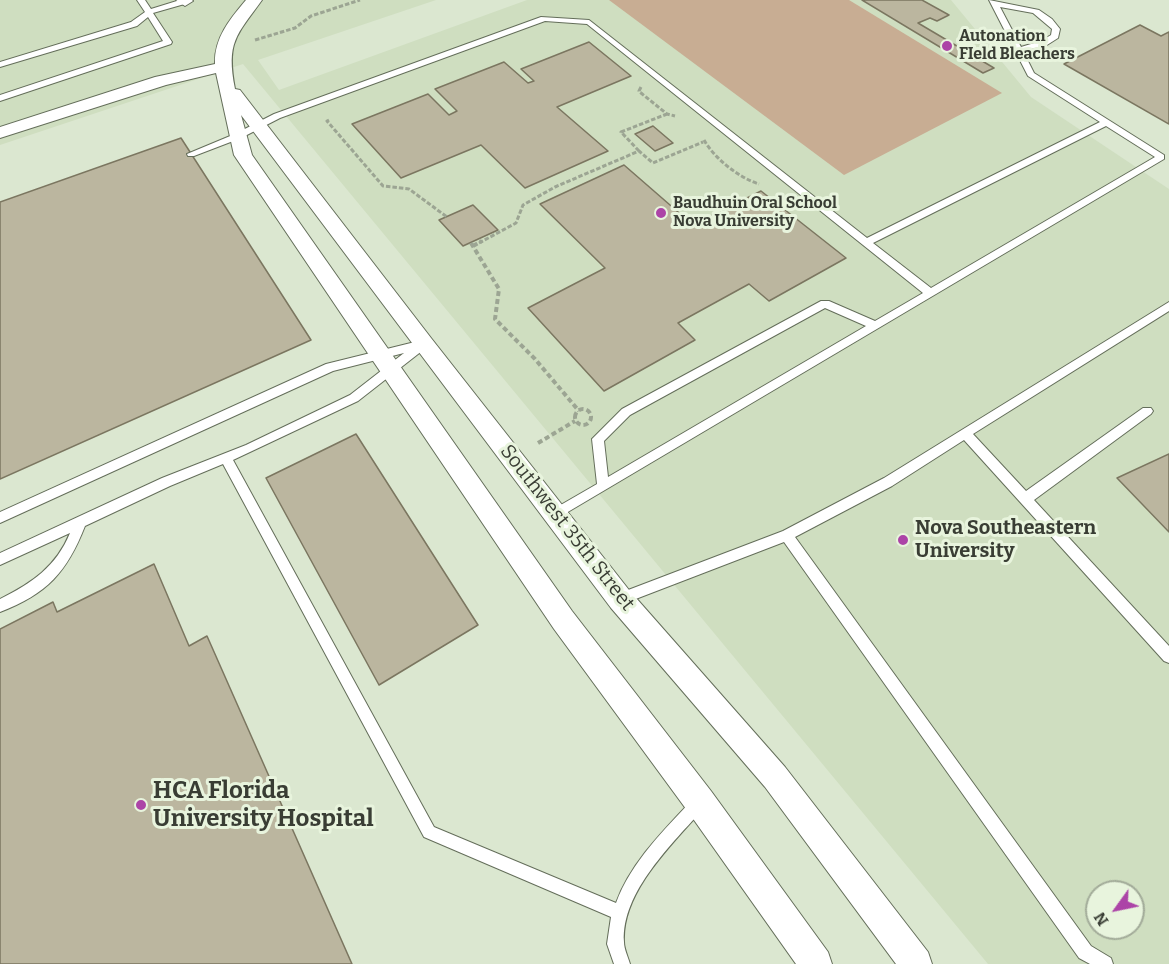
<!DOCTYPE html>
<html>
<head>
<meta charset="utf-8">
<style>
	body { margin:0 }
	#map { position:relative; width:1169px; height:964px; overflow:hidden; background:#dbe7d0; font-family:Bitter,serif }
	canvas { display:block }
	.north { position:absolute; left:1085px; top:880px; width:60px; height:60px; box-sizing:border-box; background:#e8f4dd; border:2px solid #a2ab99; border-radius:50%; rotate:237deg; font-size:16px; font-weight:700; line-height:24px; text-align:center; color:#393d34 }
	.north::after { content:''; display:block; margin:auto; width:21px; height:27px; background:#ac44a7; clip-path:polygon(50% 0,100% 100%,50% 72%,0 100%) }
</style>
</head>
<body>
<div id="map">
<canvas width="1169" height="964"></canvas>
<div class="north">N</div>
</div>
<script>
const c = document.querySelector('canvas').getContext('2d');
c.lineJoin = 'round';
function paint(path, color) { c.fillStyle = color; c.fill(path, 'evenodd'); }
function stroke(path, color, width, dash) { c.strokeStyle = color; c.lineWidth = width; c.lineCap = dash ? 'butt' : 'round'; c.setLineDash(dash || []); c.stroke(path); }
function drawText(font, color, halo, rows, align = 'center') {
  c.font = font + ' Bitter,serif'; c.lineWidth = 6; c.setLineDash([]); c.textBaseline = 'middle'; c.strokeStyle = halo; c.fillStyle = color; for (const [text, x, y, turn = 0] of rows) {
    c.save(); c.translate(x, y); c.rotate((+turn || 0) * Math.PI / 180); c.textAlign = isNaN(turn) ? turn : align; if (halo) c.strokeText(text, 0, 0); c.fillText(text, 0, 0); c.restore();
  }
}
paint(new Path2D(`
	M0 0H436L258 60 279 90 527 0H951L1031 97 1169 189V964H988L243 64 0 145ZM1097 892H1133V928H1097Z`), '#cfdec0');
paint(new Path2D(`
	M609 0H849L1002 93 844 175Z`), '#c8ad93');
const building = new Path2D(`
	M862 0H922L949 15 937 21 930 18 918 23 994 68 983 73Z
	M1140 25 1161 36 1169 32V124L1064 64Z
	M589 42 631 76 557 107 608 151 525 188 481 145 401 178 352 124 428 94 449 115 457 111 435 89 504 62 528 83 534 81 521 69Z
	M653 126 673 143 655 151 635 134Z
	M181 138 311 340 0 479V202Z
	M624 165 693 225 761 191 846 258 769 301 749 284 678 323 695 340 604 391 528 308 605 268 540 204Z
	M473 205 498 230 463 246 439 220Z
	M356 434 478 625 379 685 266 478Z
	M1169 454V532L1117 478Z
	M154 564 189 646 207 636 352 964H0V629L53 602 57 612Z`);
paint(building, '#bbb69f');
stroke(building, '#7b7660', 1.5);
const lane = new Path2D(`
	M137 0H145L151 9 180 0H188V3L153 13 172 42 171 44 0 101V95L163 41 148 17 137 26 0 67V62L131 22 145 12Z
	M989 0 1039 10 1052 19 1060 29 1058 38 1047 45 1023 51 1034 73 1164 155V159L556 519 552 518 550 514 552 510 597 484 592 439 622 409 821 301H829L875 321 923 293 587 24 545 21 280 118 241 138 194 156H188L187 154 235 134 274 114 541 17 589 20 867 238 1100 122 1028 76ZM1000 7 1033 13 1052 29 1051 35 1041 41 1021 47ZM1106 126 1155 157 931 288 873 243ZM825 308 866 326 608 477 604 441 630 415Z
	M1169 302V311L973 434 1026 491 1143 408H1151L1153 411 1151 414 1034 500 1169 646V663L1164 661 964 440 892 486 795 537 1091 946 1111 958 1113 964H1090L1079 958 784 542 620 605 615 603 613 599 615 595 783 531 884 478Z
	M423 340 428 344 427 347 358 401 233 460 434 827 616 903C631 862 665 829 694 798L699 796 704 798 706 803 704 808C673 843 621 892 624 942 624 949 628 957 630 964H614L607 944 611 917 424 837 223 464 170 486 85 526C67 572 47 594 0 612V599C32 583 56 567 70 533L0 565V553L162 478 246 445 350 395 404 353 333 371 0 523V512L326 364Z`);
const street = new Path2D(`
	M176 0H192L193 1 185 6Z
	M246 0H262C236 36 226 42 235 89L240 90 431 338 629 590 785 767 928 952 932 964H896L765 787 611 608 241 115 252 155 572 611 711 791 828 952 832 964H796L689 813 554 629 234 155 216 73 166 85 0 138V127L155 77 215 64C214 38 230 19 246 0Z`);
stroke(lane, '#646e5a', 2);
stroke(street, '#646e5a', 2);
stroke(new Path2D(`
	M255 40 295 28 311 16 360 0
	M641 87 639 91 641 93 667 114 675 116
	M329 120 327 121 383 186 409 189 447 217
	M704 140C714 158 739 178 759 184
	M639 151 621 132 667 114
	M479 243 516 223 523 205 555 187 639 151 653 163 703 142`), '#9ca593', 3, [4.5, 2]);
stroke(new Path2D(`
	M471 243 499 289 495 319 535 359 579 411
	M473 246 482 241
	M575 417a8 8 0 1 1 16 0a8 8 0 1 1-16 0Z
	M538 443 575 421`), '#9ca593', 4, [5, 3]);
paint(lane, '#fff');
paint(street, '#fff');
for (const [x, y, r, color] of [
	[947,46,6,"#ac44a7"],
	[661,213,6,"#ac44a7"],
	[903,540,6,"#ac44a7"],
	[141,805,6,"#ac44a7"]
]) { const dot = new Path2D(); dot.arc(x, y, r, 0, 2 * Math.PI); c.fillStyle = color; c.fill(dot); stroke(dot, '#e8f4dd', 2); }
drawText('bold 16px', '#393d34', '#e8f4dd', [
	["Autonation",959,37],
	["FIeld Bleachers",959,55],
	["Baudhuin Oral School",673,204],
	["Nova University",673,222]
], 'left');
drawText('20px', '#393d34', '#e8f4dd', [
	["Southwest 35th Street",567,528,52]
]);
drawText('bold 20px', '#393d34', '#e8f4dd', [
	["Nova Southeastern",915,528],
	["University",915,551]
], 'left');
drawText('bold 24px', '#393d34', '#e8f4dd', [
	["HCA Florida",153,791],
	["University Hospital",153,819]
], 'left');
</script>
</body>
</html>
